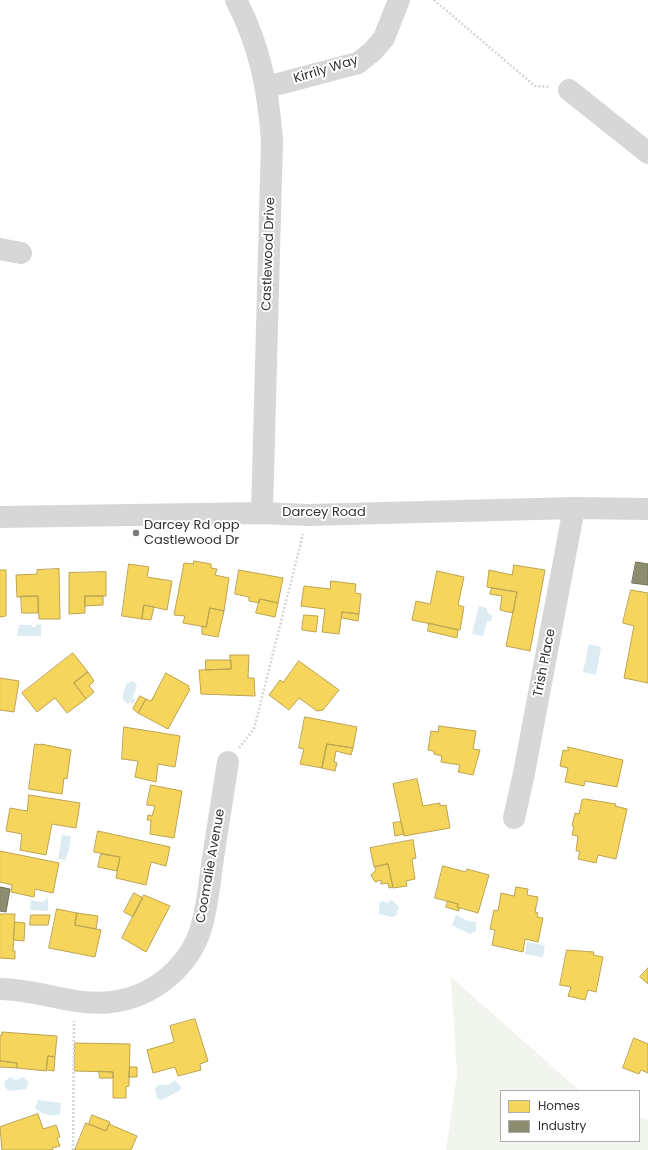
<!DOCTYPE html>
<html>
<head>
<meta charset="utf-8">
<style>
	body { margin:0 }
	#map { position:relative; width:648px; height:1150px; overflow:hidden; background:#fff; font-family:Poppins,sans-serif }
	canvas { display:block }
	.legend { position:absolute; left:500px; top:1090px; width:140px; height:52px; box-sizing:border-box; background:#fff; border:1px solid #adadad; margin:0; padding:5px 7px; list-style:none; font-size:12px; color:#333 }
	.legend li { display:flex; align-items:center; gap:8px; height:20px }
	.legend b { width:20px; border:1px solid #adadad }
</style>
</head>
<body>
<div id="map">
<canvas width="648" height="1150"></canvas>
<ul class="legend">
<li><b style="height:11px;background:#f6d55c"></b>Homes</li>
<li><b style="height:11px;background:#8c8c6e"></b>Industry</li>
</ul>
</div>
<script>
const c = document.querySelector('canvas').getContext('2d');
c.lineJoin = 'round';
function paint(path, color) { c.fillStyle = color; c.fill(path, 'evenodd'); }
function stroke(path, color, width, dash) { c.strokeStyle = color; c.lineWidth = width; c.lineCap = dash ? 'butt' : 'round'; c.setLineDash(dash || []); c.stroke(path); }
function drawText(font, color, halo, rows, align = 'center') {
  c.font = font + ' Poppins,sans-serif'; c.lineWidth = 4; c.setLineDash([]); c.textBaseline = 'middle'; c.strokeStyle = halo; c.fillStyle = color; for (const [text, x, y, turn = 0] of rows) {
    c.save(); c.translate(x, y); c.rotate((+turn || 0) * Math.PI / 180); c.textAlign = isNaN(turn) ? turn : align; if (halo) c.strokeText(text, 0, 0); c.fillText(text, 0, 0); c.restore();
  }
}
paint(new Path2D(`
	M451 977 580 1091H501V1141H639V1117L648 1120V1150H446L457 1074Z`), '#f1f5ed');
paint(new Path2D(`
	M479 606 487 608 488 613 493 616 491 621H487L483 636 472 634Z
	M37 624 41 625V636H17L19 625H32V627H36Z
	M589 644 601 647 596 675 583 672Z
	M133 681 137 685 132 699 135 698V702L131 704V701L128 704 123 700V693L127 683Z
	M62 835 71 836 69 850 65 860 58 859Z
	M48 898V911L30 910 31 900 42 902Z
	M392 900 399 907 396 916 392 917 379 914V903L382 901 387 903Z
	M456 915 468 921 476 922V931L470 934 452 925Z
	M527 942 545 945 543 957 525 954Z
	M10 1077 16 1080 23 1077 29 1082 26 1089 10 1091 6 1089 4 1082Z
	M175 1080 181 1087 179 1091 161 1100 157 1098 155 1088 159 1085H168Z
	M38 1100 61 1103 60 1114C52 1117 41 1114 35 1108Z`), '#ddebf3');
const homes = new Path2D(`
	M194 561 211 564V568L217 569 215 575 229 578 224 611 210 608 206 627 183 623 185 616 174 615 184 563 193 564Z
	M129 564 149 567 147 577 172 581 167 610 144 605 142 619 122 616Z
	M514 565 545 570 530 651 506 646 517 592 487 587 489 570 512 575Z
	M59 569 60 619H39L38 596 17 597 16 575 37 574V570Z
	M0 570H6V616L0 617Z
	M239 570 283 578 278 603 260 599 259 603 249 601V597L235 594Z
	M437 571 464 577 458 605 464 607 460 630 412 620 416 601 430 604Z
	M106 572V596H85V613L69 614V573Z
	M331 581 356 584 355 593 361 594 359 614 342 612 339 634 322 632 325 609 301 606 304 586 330 589Z
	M492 588 517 592 513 613 500 610 502 596 490 594Z
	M631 590 648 593V683L624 678 634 626 623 623Z
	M21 596H38V613H22Z
	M85 596H103V605L85 606Z
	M260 599 278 603 275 617 256 613Z
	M144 605 154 607 151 620 142 619Z
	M210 608 224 611 218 637 202 634V626L206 627Z
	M342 612 359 614 358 621 342 618Z
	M304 615 318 616 316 632 302 630Z
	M429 623 458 630 457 638 428 631Z
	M73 653 88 672 74 683 86 699 67 713 55 698 37 712 22 693Z
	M230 655H249L248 678H254L255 696 201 694 199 670 231 669Z
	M206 660H231V669L206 670Z
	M299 661 339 690 323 710 317 711 299 698 289 710 269 695 280 680 283 682Z
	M88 672 94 681 89 686 94 692 86 699 74 683Z
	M166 673 189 686 188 688 190 689 168 729 138 713 146 699 151 701Z
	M0 678 19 681 14 712 0 710Z
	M140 696 146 699 138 713 133 709Z
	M305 717 357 727 353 748 327 744 322 768 300 764 304 749 299 748Z
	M439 726 476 731 473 749 480 750 473 775 458 772 460 765 441 762 442 756 434 754V751L428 750 431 731 438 732Z
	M124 727 180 736 175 767 158 764 156 782 135 777 138 761 122 759Z
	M35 744 41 745V744L71 750 67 779 64 778 62 794 29 789Z
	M327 744 353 748 351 755 336 751 334 762 337 763 335 771 322 768Z
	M568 747 623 760 617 787 585 781 584 786 565 782 568 768 560 766 563 750 568 751Z
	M417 779 423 806 440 803V806L446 805 450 828 404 836 393 784Z
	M151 785 182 791 174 838 150 834 151 820H147L148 815 152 816 155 806 147 805Z
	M29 795 80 803 76 828 52 824 46 855 20 850 22 834 6 831 10 808 27 811Z
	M585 799 616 804 615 806 627 809 616 859 598 855 596 863 578 859 580 851H576L578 836 572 835 574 827 572 826 575 813 579 814 582 800Z
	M401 822 404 834 395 836 393 823Z
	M98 831 170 847 166 866 151 862 146 885 116 878 120 857 94 852Z
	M413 840 416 858 412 859 415 879 406 881 407 886 393 888 388 864 374 867 370 848Z
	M0 851 59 863 53 893 35 889 34 897 11 892 12 885 0 882Z
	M101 854 120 857 117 871 98 867Z
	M388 864 393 887 389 888 388 883 381 884V880L375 882 371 875 376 870 375 867Z
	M443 866 466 872 467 869 489 875 478 913 457 907 458 904 435 898Z
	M516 887 528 889 527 895 538 897 535 912 538 913 537 917 543 918 538 942 525 939 523 952 492 945 495 930 490 929 494 910 498 911 501 893 514 896Z
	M134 893 143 898 133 917 124 912Z
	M144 895 170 906 146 952 122 938Z
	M448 901 458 904 457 907 459 908V911L446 907Z
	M57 909 77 913 75 925 101 930 95 957 49 948Z
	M77 913 98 916 96 929 75 925Z
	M0 914H15L13 951H15V959L0 958Z
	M31 915H50L48 925H30Z
	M15 922 25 923 24 941 14 940Z
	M567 950 594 952 593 955 603 957 596 992 588 990 585 1000 568 996 571 987 560 985Z
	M648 968V984L640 977Z
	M195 1019 208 1061 200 1064 201 1070 178 1076 175 1067 153 1073 147 1050 174 1042 170 1026Z
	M2 1032 57 1036 55 1057 48 1056 46 1071 17 1068V1063L0 1061V1035H2Z
	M634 1038 648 1044V1073L641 1070 639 1074 623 1068Z
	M75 1043 130 1044 129 1086 126 1087V1098H113V1072L75 1071Z
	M48 1056 55 1057 54 1071 47 1070Z
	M0 1061 17 1063V1068L0 1067Z
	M130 1067H137V1077H129Z
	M99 1071 113 1072V1078H100Z
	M38 1114 43 1129 56 1125 60 1137 57 1138 60 1146 52 1148 53 1150H2L0 1127Z
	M92 1115 110 1122 106 1131 89 1124Z
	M86 1123 106 1131 109 1124 137 1136 131 1150H75Z`);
paint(homes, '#f6d55c');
stroke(homes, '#bca450', 1);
const industry = new Path2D(`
	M636 562 648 564V585L632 583Z
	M0 887 10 889 6 912 0 911Z`);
paint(industry, '#8c8c6e');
stroke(industry, '#71715c', 1);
stroke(new Path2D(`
	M434 0 535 86 550 87
	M239 748 254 729 303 534
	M73 1150 74 1021`), '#d6d6d6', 2.5, [2, 2]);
stroke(new Path2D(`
	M236 0C260 46 268 89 272 140L262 513
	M267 87 358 63 373 51 384 38 399 0
	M569 90 648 153
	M0 249 21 253
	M0 517 262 513 308 515 574 508 648 509
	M514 818 524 773 574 508
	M0 989C37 989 76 1007 111 1002 155 997 193 964 203 921 208 901 210 879 213 858 218 826 223 794 228 762`), '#d7d7d7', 22);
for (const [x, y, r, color] of [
	[136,533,4,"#7a7a7a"]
]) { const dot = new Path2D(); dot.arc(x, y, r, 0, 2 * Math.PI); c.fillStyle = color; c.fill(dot); stroke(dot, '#fff', 1.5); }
drawText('13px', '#333', '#fff', [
	["Kirrily Way",326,70,-17],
	["Castlewood Drive",269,254,-88],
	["Darcey Road",324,513],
	["Trish Place",545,663,-79],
	["Coomalie Avenue",211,866,-80]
]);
drawText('13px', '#333', '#fff', [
	["Darcey Rd opp",144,526],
	["Castlewood Dr",144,541]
], 'left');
</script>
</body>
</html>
